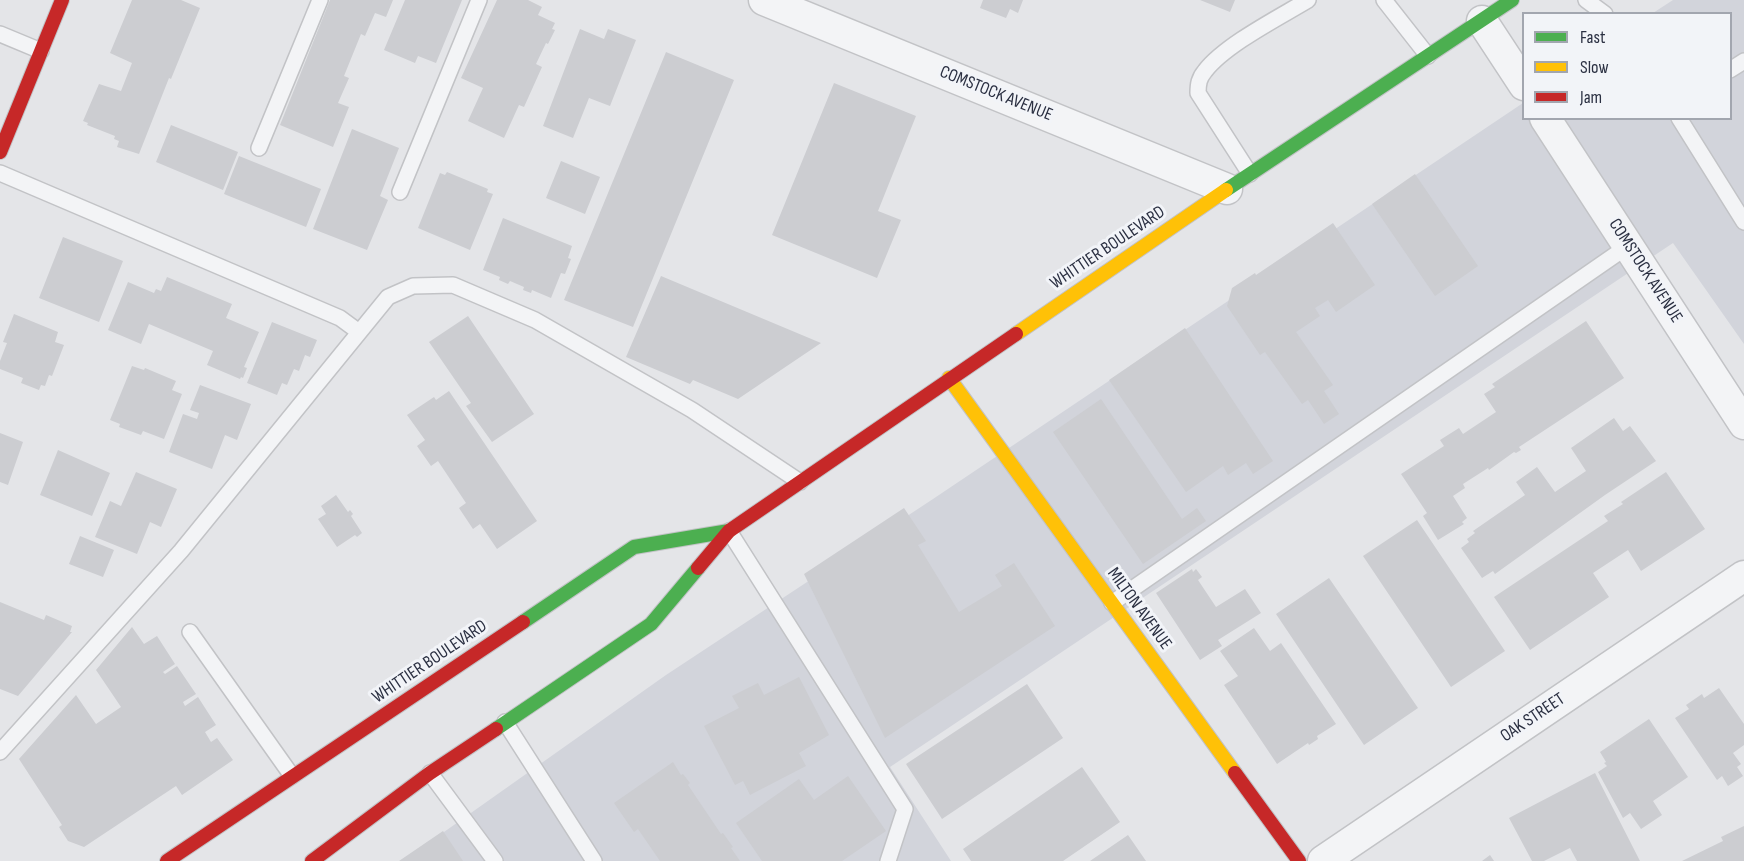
<!DOCTYPE html>
<html>
<head>
<meta charset="utf-8">
<style>
	body { margin:0 }
	#map { position:relative; width:1744px; height:861px; overflow:hidden; background:#e4e5e8; font-family:"Sofia Sans Condensed",sans-serif }
	canvas { display:block }
	.legend { position:absolute; left:1522px; top:12px; width:210px; height:108px; box-sizing:border-box; background:#f2f4f8; border:2px solid #a2a6af; margin:0; padding:8px 10px; list-style:none; font-size:18px; color:#2b3042 }
	.legend li { display:flex; align-items:center; gap:12px; height:30px }
	.legend b { width:30px; border:2px solid #a2a6af }
</style>
</head>
<body>
<div id="map">
<canvas width="1744" height="861"></canvas>
<ul class="legend">
<li><b style="height:8px;background:#4caf50"></b>Fast</li>
<li><b style="height:8px;background:#ffc107"></b>Slow</li>
<li><b style="height:8px;background:#c62828"></b>Jam</li>
</ul>
</div>
<script>
const c = document.querySelector('canvas').getContext('2d');
c.lineJoin = 'round';
function paint(path, color) { c.fillStyle = color; c.fill(path, 'evenodd'); }
function stroke(path, color, width, dash) { c.strokeStyle = color; c.lineWidth = width; c.lineCap = dash ? 'butt' : 'round'; c.setLineDash(dash || []); c.stroke(path); }
function drawText(font, color, halo, rows, align = 'center') {
  c.font = font + ' "Sofia Sans Condensed",sans-serif'; c.lineWidth = 6; c.setLineDash([]); c.textBaseline = 'middle'; c.strokeStyle = halo; c.fillStyle = color; for (const [text, x, y, turn = 0] of rows) {
    c.save(); c.translate(x, y); c.rotate((+turn || 0) * Math.PI / 180); c.textAlign = isNaN(turn) ? turn : align; if (halo) c.strokeText(text, 0, 0); c.fillText(text, 0, 0); c.restore();
  }
}
paint(new Path2D(`
	M1673 0H1744V344L1673 243 890 767 951 861H403L666 675 933 499 1523 103 1524 118H1730V14L1653 13Z`), '#d2d4db');
paint(new Path2D(`
	M132 0H181L200 8 171 79 169 78 139 154 117 147 119 141 114 139 115 136 87 125 88 123 83 121 99 84 121 91 132 63 110 53Z
	M330 0H393L386 17 375 13 365 36 361 34 344 76 349 78 338 103 349 107 333 147 280 125Z
	M405 0H462L436 63 418 56 415 63 384 50Z
	M497 0H528L542 7 538 15 555 23 552 29 555 30 548 44 546 43 536 64 542 67 524 107 519 105 504 138 468 121 483 88 461 78Z
	M983 0H1023L1018 13 1010 9 1006 18 980 8Z
	M1200 0H1235L1230 12Z
	M580 29 604 39 608 29 636 40 610 106 589 98 573 138 543 126Z
	M666 52 734 80 633 327 564 300Z
	M834 83 916 116 878 211 901 220 877 278 772 235Z
	M171 125 238 152 223 190 156 162Z
	M352 129 399 148 380 196 388 200 367 250 313 229Z
	M239 156 321 189 306 227 224 194Z
	M561 161 600 177 585 214 546 198Z
	M447 172 488 189 487 192 493 194 470 250 418 228 440 173 445 175Z
	M1415 174 1478 266 1435 296 1372 204Z
	M503 218 572 246 568 258 571 259 565 274 561 273 551 298 532 290 531 293 523 290 524 287 510 281 508 284 499 280 500 277 483 270Z
	M1333 223 1375 285 1336 312 1328 300 1315 308 1320 316 1296 332 1333 385 1324 391 1339 414 1324 424 1308 400 1302 404 1265 352 1260 355 1227 306 1232 288 1255 273 1256 275Z
	M63 237 123 261 99 322 39 298Z
	M661 276 821 343 738 399 693 380 690 384 626 357Z
	M167 277 232 304 226 318 259 332 244 367 247 368 243 378 241 377 240 379 207 365 213 351 149 324 141 344 108 330 128 282 154 293 156 289 161 291Z
	M14 314 58 332 55 342 64 345 52 376 49 375 45 386 41 385 39 390 21 383 23 378 0 369V361L7 343 3 342Z
	M468 316 534 414 492 442 466 406 471 403 429 342Z
	M1586 321 1624 378 1519 447 1521 450 1516 453 1514 452 1489 470 1488 468 1463 484 1465 488 1453 496 1467 518 1462 522 1464 524 1438 540 1423 516 1427 513 1401 474 1444 446 1440 440 1459 428 1463 434 1496 412 1484 394 1495 387 1492 384Z
	M272 322 317 340 310 357 305 355 299 371 294 369 287 385 282 383 277 395 247 383Z
	M1185 328 1273 461 1253 474 1246 463 1228 475 1223 466 1186 492 1109 380Z
	M132 366 144 370 145 368 176 381 172 390 182 394 164 439 143 431 141 435 119 427 120 424 110 420Z
	M200 385 251 404 237 440 225 435 212 469 169 452 183 414 197 419 199 413 190 410Z
	M449 391 537 521 497 549 480 524 473 529 459 508 466 503 438 461 431 466 417 446 425 440 407 415 434 397 436 400Z
	M1101 399 1182 519 1197 508 1206 521 1143 564 1053 432Z
	M1614 418 1623 431 1630 426 1656 461 1605 495 1495 574 1493 571 1482 578 1461 548 1469 542 1467 539 1475 533 1473 531 1525 495 1516 482 1537 467 1555 492 1586 471 1571 448Z
	M0 433 23 442 8 485 0 482Z
	M58 450 110 473 92 516 40 495Z
	M136 472 177 489 161 527 150 522 137 554 95 537 110 501 121 506Z
	M1666 472 1705 529 1641 571 1628 550 1593 573 1609 597 1530 650 1494 597 1608 521 1604 516 1623 504 1621 502Z
	M336 495 348 512 350 510 353 514 351 516 362 533 357 537 355 535 337 547 318 519 326 514 321 506Z
	M904 508 926 541 918 545 959 612 1002 586 995 575 1014 563 1055 626 885 738 804 574Z
	M1417 520 1505 651 1451 687 1363 556Z
	M80 536 114 550 103 577 69 564Z
	M1192 569 1193 572 1196 569 1202 577 1198 580 1216 607 1245 589 1261 613 1218 640 1222 646 1200 660 1156 593Z
	M1329 578 1418 708 1364 745 1276 614Z
	M0 602 44 620 46 615 72 626 70 632H72L18 696 0 689Z
	M132 627 144 644 157 636 175 664 163 672 165 674 177 666 196 694 183 702 185 706 198 697 216 725 205 732 211 742 217 738 233 760 182 795 176 786 84 847 68 841 59 827 62 825 19 759 76 695 96 724 121 707 96 670Z
	M1254 628 1270 651 1281 643 1336 724 1317 736 1318 739 1309 745 1308 743 1277 764 1224 685 1238 676 1220 651Z
	M799 677 829 735 799 753 806 766 750 795 743 781 735 785 704 726 739 708 732 696 758 683 764 695Z
	M1027 684 1063 738 942 819 906 764Z
	M1719 688 1744 724V745L1733 753 1741 764 1737 767 1743 776 1728 786 1722 776 1717 780 1675 718 1689 709 1686 705 1702 694 1704 698Z
	M1649 719 1688 777 1653 801 1662 815 1641 829 1630 813 1623 818 1598 772 1607 766 1604 763 1606 762 1600 752Z
	M673 762 681 775 683 774 690 783 688 785 721 834 723 833 733 847 731 848 740 861H660L638 829 634 832 614 803Z
	M1082 767 1120 822 1063 861H971L963 849Z
	M1595 773 1640 861H1577L1570 848 1544 861H1532L1509 818Z
	M848 776 886 831 842 861H762L736 823 799 779 814 800Z
	M1744 826V861H1682L1723 841 1721 837Z
	M443 831 463 861H399Z
	M1128 835 1146 861H1090Z
	M1490 855 1494 861H1482Z`), '#cccdd1');
const lane = new Path2D(`
	M1384 0 1428 56
	M1586 0 1605 14
	M0 34 41 51
	M1730 70 1744 61
	M1679 118 1744 222
	M259 148 320 0
	M0 173 340 318 359 332
	M1250 174 1198 93C1198 84 1199 78 1205 71 1225 45 1278 18 1308 0
	M400 192 479 0
	M729 531 905 809 888 861
	M1112 603 1628 246
	M190 632 292 776
	M505 722 594 861
	M0 752 181 551 388 297 413 286 453 285 535 320 692 410 800 482
	M430 773 495 861`);
const street = new Path2D(`
	M764 0 1227 189
	M1482 21 1524 85
	M1545 118 1744 424
	M1323 861 1744 576`);
const fast = new Path2D(`
	M1226 190 1512 0
	M523 622 634 547 729 531
	M496 729 651 624 698 568`);
const slow = new Path2D(`
	M1016 334 1226 190
	M949 378 1235 773`);
const jam = new Path2D(`
	M0 152 62 0
	M698 568 729 531 1016 334
	M1235 773 1299 861
	M167 861 523 622
	M312 861 430 773 496 729`);
stroke(lane, '#c2c3c6', 18);
stroke(street, '#c2c3c6', 33);
stroke(fast, '#c2c3c6', 16);
stroke(slow, '#c2c3c6', 16);
stroke(jam, '#c2c3c6', 16);
stroke(lane, '#f3f4f6', 15);
stroke(street, '#f3f4f6', 30);
stroke(fast, '#4caf50', 14);
stroke(slow, '#ffc107', 14);
stroke(jam, '#c62828', 14);
drawText('18px', '#2b3042', '#f2f4f8', [
	["COMSTOCK AVENUE",996,94,22],
	["WHITTIER BOULEVARD",1108,248,-34],
	["COMSTOCK AVENUE",1645,271,57],
	["MILTON AVENUE",1139,609,54],
	["WHITTIER BOULEVARD",430,662,-34],
	["OAK STREET",1533,718,-34]
]);
</script>
</body>
</html>
